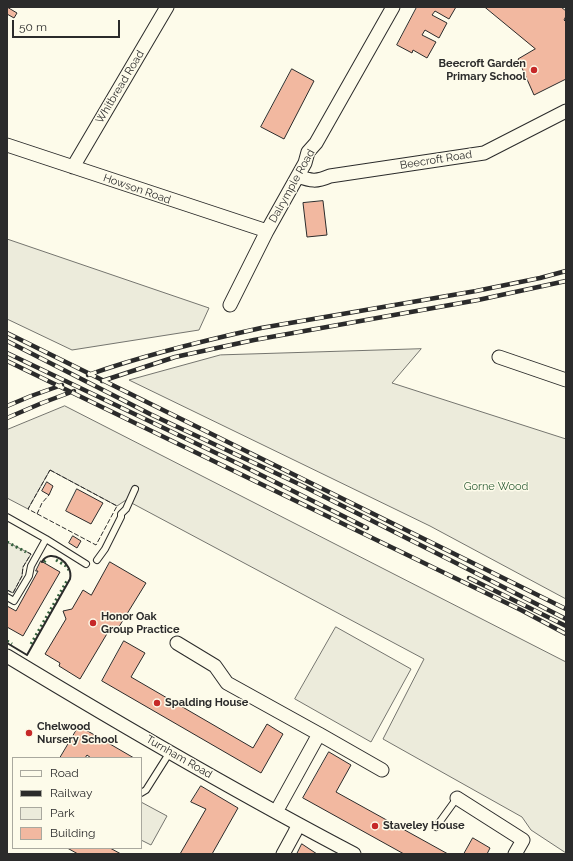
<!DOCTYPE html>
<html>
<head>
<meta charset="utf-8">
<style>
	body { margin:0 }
	#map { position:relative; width:573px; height:861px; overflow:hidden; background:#fdfbea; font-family:Raleway,sans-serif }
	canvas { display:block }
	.frame { position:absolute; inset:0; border:8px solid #2b2b2b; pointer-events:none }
	.legend { position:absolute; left:12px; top:757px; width:130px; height:92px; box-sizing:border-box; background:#fdfbea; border:1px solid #a9a89e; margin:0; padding:5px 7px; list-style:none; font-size:12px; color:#2b2b2b }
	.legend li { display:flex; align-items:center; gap:8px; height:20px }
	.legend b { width:20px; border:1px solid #a9a89e }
	.scale { position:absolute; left:12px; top:20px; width:108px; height:18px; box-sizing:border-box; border:2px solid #2b2b2b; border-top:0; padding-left:5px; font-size:12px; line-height:14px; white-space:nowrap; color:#2b2b2b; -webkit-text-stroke:3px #fdfbea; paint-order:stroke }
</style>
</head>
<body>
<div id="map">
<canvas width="573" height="861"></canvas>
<div class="frame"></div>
<ul class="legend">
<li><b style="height:5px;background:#fdfbea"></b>Road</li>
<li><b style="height:5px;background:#2b2b2b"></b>Railway</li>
<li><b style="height:11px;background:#ecebdb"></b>Park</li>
<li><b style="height:11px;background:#f2b8a0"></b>Building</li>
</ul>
<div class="scale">50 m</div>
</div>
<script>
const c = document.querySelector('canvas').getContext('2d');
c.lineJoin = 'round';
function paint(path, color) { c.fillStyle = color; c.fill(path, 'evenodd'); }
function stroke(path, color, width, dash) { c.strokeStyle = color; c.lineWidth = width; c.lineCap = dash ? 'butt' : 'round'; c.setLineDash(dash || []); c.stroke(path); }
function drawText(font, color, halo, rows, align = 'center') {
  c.font = font + ' Raleway,sans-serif'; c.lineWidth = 3; c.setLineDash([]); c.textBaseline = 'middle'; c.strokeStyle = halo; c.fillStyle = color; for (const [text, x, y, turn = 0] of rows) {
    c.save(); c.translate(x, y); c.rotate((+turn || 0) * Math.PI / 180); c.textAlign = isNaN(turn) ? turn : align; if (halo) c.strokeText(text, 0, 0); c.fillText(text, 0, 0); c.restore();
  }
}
const green = new Path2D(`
	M7 239 209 308 199 330 72 350 7 319Z
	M421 349 392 383 566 439V599L430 526 129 380 220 355Z
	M65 406 566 662V853L531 830 522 817 383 739 424 659 126 500 117 506 50 470 28 509 7 498V430Z
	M7 542 31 554 23 567 22 576 13 593 7 590Z
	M336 627 411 669 371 742 295 699Z
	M141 802 167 816 151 845 141 840Z`);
paint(green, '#ecebdb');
stroke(green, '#74746e', 1);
const building = new Path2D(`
	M7 7 17 13 14 18 7 14Z
	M417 7H456L449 19 435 11 432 15 447 23 439 38 425 30 422 35 436 42 427 58 413 50 412 53 397 45Z
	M485 7H561L566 11V16L564 20 566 22V79L534 95 518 59 535 49Z
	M292 69 314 81 284 139 261 127Z
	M323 201 327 235 307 237 303 203Z
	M47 482 53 486 49 495 42 491Z
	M77 489 103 503 91 524 66 511Z
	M73 536 81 541 77 548 69 543Z
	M41 561 60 572 23 636 7 627V606L16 611 38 571H36Z
	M110 562 146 583 117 630 111 627 80 679 59 666 60 663 45 654 66 619 63 611 72 609 83 590 91 595Z
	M124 641 145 653 131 677 253 748 267 724 283 734 261 773 102 681Z
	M79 726 134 758H91L87 755 85 758H60Z
	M329 752 351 765 336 792 448 854H404L303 798Z
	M201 786 238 808 212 854H180L206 809 191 802Z
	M473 838 490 848 487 854H464Z
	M302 844 317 854H297Z
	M70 848H110L121 854H78L69 849Z`);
paint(building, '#f2b8a0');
stroke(building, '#2b2b2b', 1);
const lane = new Path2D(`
	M7 517 46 539 86 564
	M97 560 105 549 121 517V514L126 509 135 489
	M7 597 14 601 29 576 31 566 46 539
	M141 793 146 790 170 752
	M436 827 457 798`);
const street = new Path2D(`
	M7 145 267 231
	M73 167 167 7
	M298 176C311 181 316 182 330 176L484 153 566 111
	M230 305 267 231 305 163 308 152 316 143 393 7
	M499 357 566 380
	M177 643 215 666 227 683 319 734 276 812
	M7 656C121 725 236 792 354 854
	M319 734 382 770
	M457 798 523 840 515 854
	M283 854 295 832 298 825`);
stroke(lane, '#2b2b2b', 8);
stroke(street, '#2b2b2b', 15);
stroke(lane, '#fdfbea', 6);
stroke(street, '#fdfbea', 13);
const rail = new Path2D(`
	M7 333 566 609
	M7 341 150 414 301 485 456 563 566 619
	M7 353 239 464 367 528
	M7 361 521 610 566 634
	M88 375C144 355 202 341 261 328L476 291 540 278 566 271
	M102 381 175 357 254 340 478 300 566 281
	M7 406 31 396 62 385
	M7 418 42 403 74 391
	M469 578 566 626`);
stroke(rail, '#2b2b2b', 4.5);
stroke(rail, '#fdfbea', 3, [9]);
stroke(new Path2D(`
	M7 542 26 552
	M56 560 66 566 69 570
	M44 562 46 560
	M7 641 12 644
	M31 644 68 579`), '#34623c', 3, [2, 3]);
stroke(new Path2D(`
	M50 470 117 506 96 545 28 509Z
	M37 514 42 503 49 495
	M7 590 13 593 22 576 23 567 31 554 27 552`), '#2b2b2b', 1, [5, 2]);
stroke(new Path2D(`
	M7 643 27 655 70 579C74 563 50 547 42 562`), '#2b2b2b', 2);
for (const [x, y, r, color] of [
	[534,70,4,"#c62828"],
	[93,623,4,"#c62828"],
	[157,703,4,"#c62828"],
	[29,733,4,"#c62828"],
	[375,826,4,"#c62828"]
]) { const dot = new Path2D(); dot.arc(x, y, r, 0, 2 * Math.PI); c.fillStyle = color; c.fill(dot); stroke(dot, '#fdfbea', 1.5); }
drawText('bold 11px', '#2b2b2b', '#fdfbea', [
	["Beecroft Garden",526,64,"right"],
	["Primary School",526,77,"right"],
	["Honor Oak",101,617],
	["Group Practice",101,630],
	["Spalding House",165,703],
	["Chelwood",37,727],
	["Nursery School",37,740],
	["Staveley House",383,826]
], 'left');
drawText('11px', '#2b2b2b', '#fdfbea', [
	["Whitbread Road",120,87,-59],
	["Beecroft Road",436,160,-9],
	["Dalrymple Road",292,186,-61],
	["Howson Road",137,189,19],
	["Turnham Road",179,757,30]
]);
drawText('11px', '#34623c', '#fdfbea', [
	["Gorne Wood",496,487]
]);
</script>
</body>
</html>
